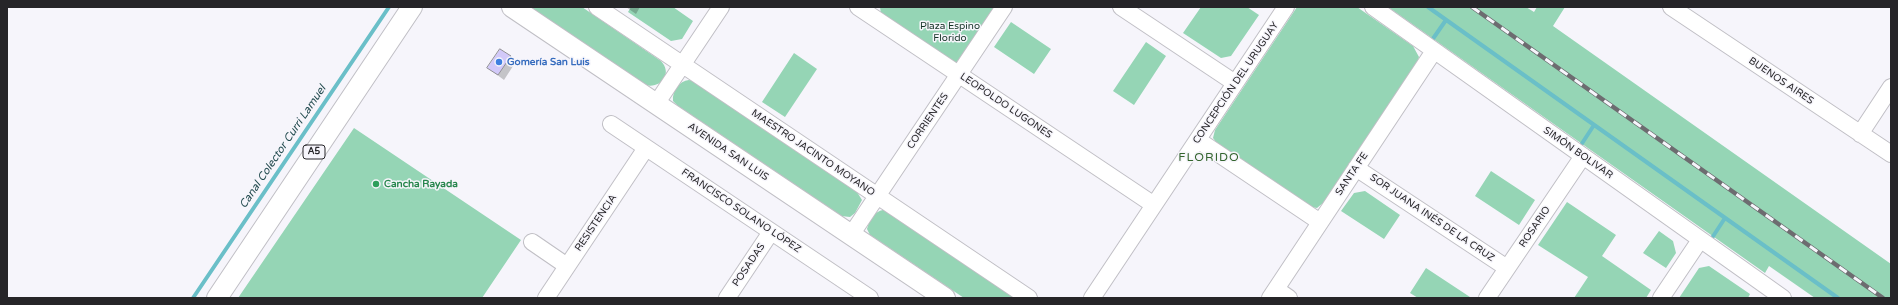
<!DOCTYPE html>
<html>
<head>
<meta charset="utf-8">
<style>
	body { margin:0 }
	#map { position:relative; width:1898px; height:305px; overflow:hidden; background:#f6f5fb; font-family:"Varela Round",sans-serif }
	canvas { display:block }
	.frame { position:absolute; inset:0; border:8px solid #262528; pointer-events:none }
</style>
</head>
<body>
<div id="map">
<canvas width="1898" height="305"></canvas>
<div class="frame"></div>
</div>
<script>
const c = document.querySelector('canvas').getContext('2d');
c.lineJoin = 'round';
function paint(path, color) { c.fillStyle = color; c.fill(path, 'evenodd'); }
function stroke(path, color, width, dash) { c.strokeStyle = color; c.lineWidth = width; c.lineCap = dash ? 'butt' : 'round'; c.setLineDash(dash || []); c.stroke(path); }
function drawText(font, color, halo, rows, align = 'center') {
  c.font = font + ' "Varela Round",sans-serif'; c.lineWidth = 3; c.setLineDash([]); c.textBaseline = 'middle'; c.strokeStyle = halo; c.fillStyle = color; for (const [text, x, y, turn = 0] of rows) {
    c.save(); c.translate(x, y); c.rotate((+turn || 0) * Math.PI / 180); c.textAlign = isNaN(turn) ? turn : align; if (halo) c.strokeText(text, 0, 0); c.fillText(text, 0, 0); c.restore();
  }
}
paint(new Path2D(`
	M528 7H582L661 61C673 74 661 89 645 85Z
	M631 7H673L693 21 682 39 671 41 628 12Z
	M880 7H996L956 63 881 14Z
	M1201 7H1247L1259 15 1231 56 1221 58 1183 33Z
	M1297 7H1357L1413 46 1419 57 1416 65 1324 202 1317 208 1311 207 1216 142 1213 138 1215 130Z
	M1388 7H1526L1534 12 1537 7H1565L1553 26 1891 264V298H1815L1769 266 1765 273Z
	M1011 22 1051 49 1034 74 994 47Z
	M1146 42 1166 56 1134 105 1113 91Z
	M794 53 817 69 785 117 762 102Z
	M689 80 696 82 857 192 862 200 855 213 850 217 841 216 678 106 673 101C672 91 679 81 689 80Z
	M354 128 521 240 482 298H238Z
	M1491 171 1535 200 1519 225 1475 196Z
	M1365 191 1400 215 1384 239 1341 211 1354 193Z
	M1567 202 1616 235 1602 256 1651 290 1646 298H1574L1588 277 1538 245Z
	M883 210 886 211 1016 298H964L870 235 867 229C869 221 875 211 883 210Z
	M1659 231 1673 241 1676 253 1666 268 1643 253Z
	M1709 266 1750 294 1748 298H1679L1699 268Z
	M1426 268 1470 297 1469 298H1418L1410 293Z`), '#95d5b5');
paint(new Path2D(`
	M626 7H640L636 14Z
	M510 57 515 63 504 80 488 68Z`), '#0003');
stroke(new Path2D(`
	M1428 7 1838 298
	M1430 43 1446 20
	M1579 148 1594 125
	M1710 241 1725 218
	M193 298 389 7`), '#6abfc8', 4);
const building = new Path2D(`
	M500 49 511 56 498 75 487 68Z`);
paint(building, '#d2c9f9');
stroke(building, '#919095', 1);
const minor = new Path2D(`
	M597 7 1029 298
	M858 7 1154 205
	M1121 7 1235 83
	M1373 7 1783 298
	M1671 7 1891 154
	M656 104 721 7
	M611 124 870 298
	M1860 134 1891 87
	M1198 140 1320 222
	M1356 168 1507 268
	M851 235 1004 7
	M532 242 567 266
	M1276 289 1289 298
	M546 298 646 148
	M727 298 771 232
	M1092 298 1286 7
	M1270 298 1434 51
	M1487 298 1583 156
	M1661 298 1700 240`);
const major = new Path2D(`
	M512 7 945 298
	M217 298 412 7`);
stroke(minor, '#c0bfc5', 18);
stroke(major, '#c0bfc5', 22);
stroke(minor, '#fff', 16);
stroke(major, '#fff', 20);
const rail = new Path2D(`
	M1472 7 1883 298`);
stroke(rail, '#6d6c70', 4.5);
stroke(rail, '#f6f5fb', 3, [9]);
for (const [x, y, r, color] of [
	[499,62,4,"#3f7fe0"],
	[376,184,4,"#2e9e5b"]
]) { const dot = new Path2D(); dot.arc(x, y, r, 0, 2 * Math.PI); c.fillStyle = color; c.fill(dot); stroke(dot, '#f6f5fb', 1.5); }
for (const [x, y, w] of [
	[314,152,22]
]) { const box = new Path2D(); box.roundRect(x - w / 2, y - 7, w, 14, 3); c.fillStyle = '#f6f5fb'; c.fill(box); stroke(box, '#262528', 1); }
drawText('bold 9px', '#262528', null, [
	["A5",314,152]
]);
drawText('10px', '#143326', '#f6f5fb', [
	["Plaza Espino",950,26],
	["Florido",950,38]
]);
drawText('bold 10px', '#366cbe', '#f6f5fb', [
	["Gomería San Luis",507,62]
], 'left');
drawText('10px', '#262528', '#f6f5fb', [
	["BUENOS AIRES",1781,81,34],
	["CONCEPCIÓN DEL URUGUAY",1236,83,-56],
	["LEOPOLDO LUGONES",1006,106,34],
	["CORRIENTES",928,121,-56],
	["AVENIDA SAN LUIS",728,152,34],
	["MAESTRO JACINTO MOYANO",813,153,34],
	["SIMÓN BOLIVAR",1578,153,35],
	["SANTA FE",1352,174,-56],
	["FRANCISCO SOLANO LÓPEZ",741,211,34],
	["SOR JUANA INÉS DE LA CRUZ",1432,218,34],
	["RESISTENCIA",596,223,-56],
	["ROSARIO",1535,227,-56],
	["POSADAS",749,265,-56]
]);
drawText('bold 10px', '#27864d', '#f6f5fb', [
	["Cancha Rayada",384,184]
], 'left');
drawText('italic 11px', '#244c50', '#f6f5fb', [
	["Canal Colector Curri Lamuel",283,147,-56]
]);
c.letterSpacing = '1px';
drawText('12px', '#34652e', '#f6f5fb', [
	["FLORIDO",1209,158]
]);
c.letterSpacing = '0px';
</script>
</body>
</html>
